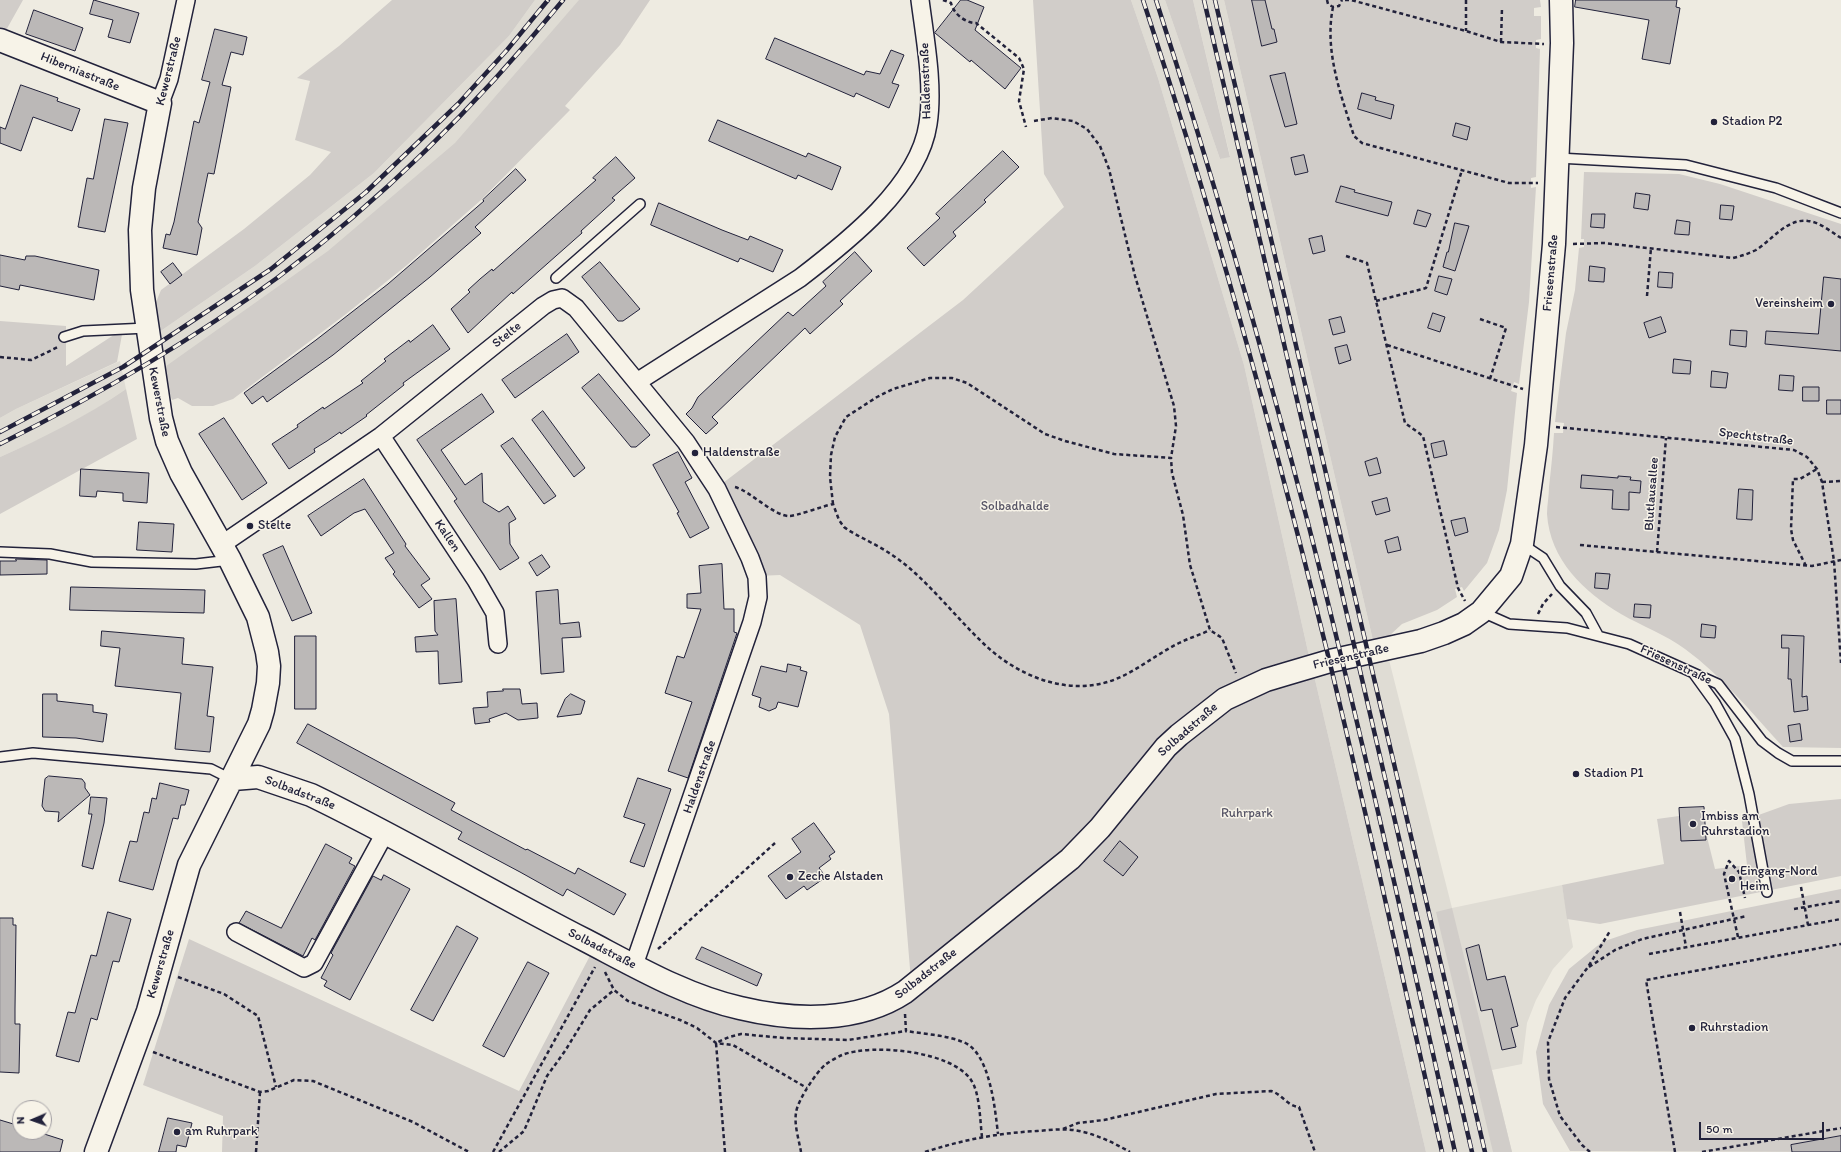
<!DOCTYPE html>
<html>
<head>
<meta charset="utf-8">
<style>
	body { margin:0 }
	#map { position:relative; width:1841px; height:1152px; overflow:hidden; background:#eeebe1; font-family:Itim,sans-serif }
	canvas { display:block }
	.north { position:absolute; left:12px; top:1100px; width:40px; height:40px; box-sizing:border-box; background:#f7f3e8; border:1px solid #a29fa3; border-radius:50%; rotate:268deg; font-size:11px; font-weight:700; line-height:16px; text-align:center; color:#22223b }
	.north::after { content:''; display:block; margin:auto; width:14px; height:18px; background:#22223b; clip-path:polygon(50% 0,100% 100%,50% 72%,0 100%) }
	.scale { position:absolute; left:1699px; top:1122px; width:125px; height:18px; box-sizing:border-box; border:2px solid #22223b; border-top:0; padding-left:5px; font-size:12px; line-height:14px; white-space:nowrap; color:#22223b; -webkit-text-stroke:3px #f7f3e8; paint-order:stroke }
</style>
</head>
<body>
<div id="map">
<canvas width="1841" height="1152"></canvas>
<div class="north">N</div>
<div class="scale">50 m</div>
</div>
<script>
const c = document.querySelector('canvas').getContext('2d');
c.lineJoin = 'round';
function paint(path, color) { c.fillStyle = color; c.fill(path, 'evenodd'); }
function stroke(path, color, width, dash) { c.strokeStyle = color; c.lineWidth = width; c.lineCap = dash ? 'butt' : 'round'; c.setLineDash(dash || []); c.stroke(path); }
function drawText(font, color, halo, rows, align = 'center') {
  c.font = font + ' Itim,sans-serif'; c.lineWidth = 3; c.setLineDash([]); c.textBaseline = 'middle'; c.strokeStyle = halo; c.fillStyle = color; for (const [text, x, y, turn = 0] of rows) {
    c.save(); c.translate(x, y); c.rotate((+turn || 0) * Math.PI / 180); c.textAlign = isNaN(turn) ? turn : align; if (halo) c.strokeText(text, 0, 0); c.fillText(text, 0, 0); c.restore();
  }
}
paint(new Path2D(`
	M535 0H623L172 400 152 337 255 266 374 173 509 36Z
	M1131 0H1165L1220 159 1230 156 1193 0H1224L1375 649 1311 665 1244 365 1158 78Z
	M120 361 126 389 96 409 54 433 0 457V418L16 409Z
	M1387 652 1452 908 1562 885 1573 947 1553 969 1536 1000 1527 1023 1522 1064 1492 1070 1512 1152H1426L1313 671Z`), '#dfdcd4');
paint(new Path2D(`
	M0 0H23L0 41Z
	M392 0H535L509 36 374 173 255 266 152 337 149 319 161 290 244 229 310 175 331 152 295 140 310 81 297 78 339 46Z
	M579 0H650L620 45 565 106 570 110 481 200 407 265 346 314 233 399 213 406H192L178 398 172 400 162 369 328 251 455 143Z
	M1033 0H1131L1158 78 1244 365 1311 665 1240 688 1068 855 911 981 889 714 860 625 780 575 757 576 719 486 963 300 1064 207 1044 174Z
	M1165 0H1193L1230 157 1220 159Z
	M1224 0H1540L1541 7 1534 8V16H1541V39L1536 40V48L1540 49 1536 177 1531 178V188L1536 187 1529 302 1519 384 1514 382 1511 391 1517 393 1507 490 1499 530 1487 563 1464 591 1462 587 1455 589 1457 597 1437 610 1402 624 1375 649Z
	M1584 172 1679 174 1720 184 1841 224V748L1783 747C1752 713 1722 676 1685 649 1666 635 1642 626 1621 614 1584 592 1550 560 1547 514 1547 505 1549 496 1549 487 1551 469 1553 451 1554 433H1563L1564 423 1555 422 1566 333 1575 290 1579 248 1584 247V239H1581Z
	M0 321 66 326V366L123 329 117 362 16 409 0 418Z
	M126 389 137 439 0 514V457C45 437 85 417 126 389Z
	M1313 671 1426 1152H222L223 1116 143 1085 189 939 519 1091 593 950 792 1017 908 995 1211 713Z
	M1841 799V876L1600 924 1567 919 1562 885 1664 864 1657 819 1701 813 1715 869 1747 865 1742 821 1789 804Z
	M1841 889V1152L1570 1151 1543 1104 1536 1052 1549 1005 1569 969 1602 942 1637 930Z
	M1452 908 1512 1152H1493L1436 912Z`), '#d1cdc9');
const building = new Path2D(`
	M94 0 139 13 130 43 108 37 113 20 90 14Z
	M961 0H967L984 7 975 30 1021 68 1005 89 971 60 970 62 935 33Z
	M1252 0H1265L1272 29H1274L1277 42 1262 46Z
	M1576 0H1677L1676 7 1680 8 1670 64 1642 59 1649 20 1575 7Z
	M34 10 83 28 75 51 26 34Z
	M215 29 247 37 243 55 231 52 222 85 231 87 214 174 208 173 198 222 202 228 197 255 163 248 166 234 170 235 174 222 194 121 199 123 210 82 202 80Z
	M775 38 864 75 866 71 880 74 891 50 904 55 892 83 899 85 889 108 856 93 854 97 766 59Z
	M1285 73 1297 124 1285 127 1270 76Z
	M21 85 58 98 57 101 80 109 72 131 33 117 21 151 0 143V127L5 129Z
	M1362 93 1376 97 1375 100 1394 105 1391 119 1358 109Z
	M105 119 128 123 105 232 78 227 87 178 93 179Z
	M718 120 806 157 808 153 841 167 832 190 798 175 796 179 709 141Z
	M1456 123 1470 127 1467 140 1453 136Z
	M1003 151 1019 167 984 200 986 202 953 232 956 236 924 266 907 248 940 218 936 214Z
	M1304 155 1308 172 1295 175 1291 158Z
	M616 157 635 178 612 198 615 200 581 231 582 233 513 294 512 292 468 333 451 309 470 292 468 290 480 279 492 269 493 271 596 180 593 178Z
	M516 169 526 180 475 227 481 233 430 277 333 355 267 402 263 396 252 404 244 393 316 340 388 284 484 201 483 200Z
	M1341 186 1355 190 1354 192 1392 202 1388 216 1336 202Z
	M1636 193 1650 195 1648 210 1634 208Z
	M659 203 722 230 748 240 750 236 783 250 773 272 740 258 738 262 651 225Z
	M1721 205 1734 206 1732 220 1720 219Z
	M1418 210 1431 214 1426 227 1414 224Z
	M1592 214H1605L1604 228 1591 227Z
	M1677 220 1690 222 1689 235 1675 234Z
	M1455 223 1469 226 1455 271 1443 267 1447 252H1448Z
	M1322 236 1325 251 1313 254 1309 239Z
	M855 252 872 271 840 301 843 304 810 334 805 328 712 417 718 423 706 434 686 414 692 408 698 397 788 312 793 316 826 286 823 282Z
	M0 255 25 260 26 256H35L99 270 94 300 20 285 19 290 0 286Z
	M600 262 640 309 623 321H618L582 277Z
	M173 263 182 275 170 284 161 272Z
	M1590 266 1605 268 1604 282 1589 281Z
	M1659 272 1673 273 1672 288 1658 287Z
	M1439 276 1452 279 1447 295 1435 291Z
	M1824 277 1841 279V351L1765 344 1766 331 1818 334Z
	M1433 313 1445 317 1440 332 1428 328Z
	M1341 317 1345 332 1333 335 1329 320Z
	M1661 317 1666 332 1649 338 1644 323Z
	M433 325 450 349 403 383 404 385 366 415 367 416 341 434 340 432 327 441 314 449 315 452 289 469 272 444 298 427 297 425 323 407 324 409 363 383 361 381 386 361 384 359 409 340 410 342Z
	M1731 330 1747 331 1746 347 1730 345Z
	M567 334 579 352 515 398 502 380Z
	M1347 345 1351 360 1339 364 1335 348Z
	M1674 359 1691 361 1690 374 1673 373Z
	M1712 371 1728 373 1726 388 1711 387Z
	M599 374 650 435 636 447H631L582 388Z
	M1780 375 1794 376 1793 391 1779 390Z
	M1803 387H1819V401H1803Z
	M482 394 494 412 441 450 465 485 482 473 483 502 499 512 508 506 516 519 509 523 510 544 519 558 500 570 454 501 457 499 417 440Z
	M1827 400H1841V414H1827Z
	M543 411 585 468 574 477 532 420Z
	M224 418 267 483 242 500 199 434Z
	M513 438 556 496 544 504 501 446Z
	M1444 441 1447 455 1434 458 1431 444Z
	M678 452 692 478 685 482 709 528 690 538 677 513 679 512 653 465Z
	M1377 458 1381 473 1369 476 1365 462Z
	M81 469 149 473 147 503 123 501V493L97 491 96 497 80 496Z
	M1582 475 1618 478V476L1631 477 1630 480 1641 481 1640 493 1629 492V510L1612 509 1613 490 1581 488Z
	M364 479 406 544 405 546 430 579 421 585 432 599 419 608 393 574 395 572 385 558 394 553 365 509 354 513 321 536 308 516Z
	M1739 489 1753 490 1752 520 1737 519Z
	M1387 498 1390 511 1376 515 1372 502Z
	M1465 518 1468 532 1455 536 1451 521Z
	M139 522 174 524 172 552 137 550Z
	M1398 537 1401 550 1388 553 1385 541Z
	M283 546 312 613 292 621 263 555Z
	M542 555 550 567 537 576 529 563Z
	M16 559 47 560V574L0 575V561H16Z
	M722 564 724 609H734V632L737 633 688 778 668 771 692 702 665 693 677 656 684 658 701 609 687 608V594L701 593 699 566Z
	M1596 573 1610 574 1608 589 1595 588Z
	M71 587 205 590 204 613 70 610Z
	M558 590 560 624 579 622 581 637 562 638 564 672 541 674 536 592Z
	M456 599 462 682 439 684 438 651 416 652 415 637 438 635 435 631 434 601Z
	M1635 604 1651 605 1650 618 1634 617Z
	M1702 624 1716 626 1715 638 1701 637Z
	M102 631 184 638 182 664 213 667 207 716 214 717 210 752 175 749 181 693 115 686 120 648 101 646Z
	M1782 635 1804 636 1802 697 1807 696 1808 710 1794 712 1791 679H1788L1789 648H1782Z
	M295 636H316V709H295Z
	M788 664 801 667 800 670 807 672 798 707 778 702 776 708 769 711 759 707 761 698 752 695 761 666 786 672Z
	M503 689H520L522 704 537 703 538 718 518 720 506 713 489 719 490 722 475 724 473 708 488 707 487 692 503 691Z
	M43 694H57V701L93 705V712L107 714 103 742 76 738 43 737Z
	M571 694 585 701 581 714 557 717 565 699Z
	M308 724 455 803 451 810 526 850 527 849 575 874 578 868 626 894 614 915 567 889 563 896 520 872 458 839 462 832 297 743Z
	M1800 724 1802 740 1790 742 1788 726Z
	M49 776 82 779 85 783V788L90 795 58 822 59 812 45 811 42 806 45 779Z
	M638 778 671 789 644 867 630 862 645 824 624 817Z
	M160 783 189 790 185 805H181L178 819 173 818 153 890 119 881 130 841 137 842 144 812 149 813 152 798 156 799Z
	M91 797 107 798 104 823 93 869 82 866 92 814H89Z
	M1704 807 1706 840 1681 841 1679 808Z
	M814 823 835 852 829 856 831 859 819 868 826 877 807 890 804 886 786 899 768 876 801 852 792 839Z
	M1120 841 1138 857 1123 876 1104 861Z
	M326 844 352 858 349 863 355 866 315 940 312 938 303 956 239 923 246 911 281 928Z
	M384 875 410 889 350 1000 324 986 327 981 321 978 333 955 331 953 373 876 381 880Z
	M108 912 131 919 119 962 113 961 97 1020 91 1018 79 1062 56 1056 68 1012 75 1013 91 955 96 956Z
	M0 918H13V925H16L15 1009V1024H20L19 1073 0 1072Z
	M457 926 478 938 433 1021 411 1010Z
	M1479 945 1487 980 1505 976 1518 1026 1511 1028 1516 1047 1502 1050 1492 1009 1481 1011 1466 949Z
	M702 947 762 974 757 986 696 959Z
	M528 962 549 973 504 1057 483 1046Z
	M168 1118 192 1123 186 1147 177 1145 176 1152H159Z
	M0 1120 20 1126V1132H38L63 1140 60 1152H0Z
	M1841 1136V1152H1792L1791 1145Z`);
paint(building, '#bbb8b7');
stroke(building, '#22223b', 1);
const service = new Path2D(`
	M1558 158 1686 165 1776 188 1841 213
	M556 278 640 204
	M64 337 83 331 147 328
	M1522 544 1543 558 1560 586 1586 613 1598 635
	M0 552 50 554 92 562 196 564 230 560
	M1482 612 1509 624 1567 628 1629 644 1718 684 1762 741 1778 753 1792 761H1841
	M1694 674 1715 703 1735 739 1749 794 1767 892
	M0 757 33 753 211 769 231 779`);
const minor = new Path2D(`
	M160 103 169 79 186 0
	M637 382 800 278C847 242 919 186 928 124 934 86 925 39 920 0
	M381 436 476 580 495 613 498 644
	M221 545 381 436 543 306 553 300 562 298 576 308 686 442 717 489 750 558 757 577 758 597 752 622 634 965
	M236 932 304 968 314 963 385 833`);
const tertiary = new Path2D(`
	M0 40 160 103 144 188 140 230 142 290 161 418 167 441 181 473 230 560 258 617 267 652 269 666 268 683 263 710 259 724 189 865 148 1011 96 1152
	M233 779 258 777 311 795C404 840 493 893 585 940 635 966 686 996 740 1008 794 1021 858 1023 905 992L1070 859 1100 828 1166 747 1179 735 1225 699 1266 680 1286 674 1330 661 1421 641 1444 633 1464 624 1481 612 1511 576 1522 544 1536 445 1554 244 1562 43 1561 0`);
stroke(service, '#22223b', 12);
stroke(minor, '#22223b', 20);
stroke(tertiary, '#22223b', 25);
stroke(new Path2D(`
	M943 0 951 3C953 13 965 23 976 23L1019 58 1024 69 1019 101 1026 127
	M1327 0 1328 4 1333 7 1339 6 1342 0
	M1345 0H1351L1466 31 1501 42 1544 44
	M1466 0V31
	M1333 7C1324 51 1341 95 1354 136L1362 143 1509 183H1538
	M1501 42 1502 8
	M1034 121 1052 118 1073 121 1087 129 1100 146 1109 169 1135 276 1174 406 1176 426 1171 458
	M1573 244 1604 243 1733 258C1741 256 1748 254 1756 250 1772 240 1787 218 1808 221 1820 222 1831 232 1841 238
	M1346 256 1367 263 1405 423 1423 436 1458 588 1465 601
	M1647 296 1651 248
	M1376 301 1426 288 1462 170
	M1480 319 1506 328 1490 379
	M1387 345 1523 389
	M0 357 31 360 58 347
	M1556 427 1794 450 1807 457 1817 469 1822 482 1834 561 1841 663
	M1822 482 1841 481
	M735 487C750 491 774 516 789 516 797 516 823 506 833 504L839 520 844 527C852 533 861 537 870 542 886 550 902 561 915 573 939 595 959 620 983 643 1017 676 1069 698 1116 679 1138 670 1157 654 1179 643 1189 638 1200 635 1210 630
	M833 504 830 477 831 455 835 437 846 417 877 397 893 389 930 378H952L967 383 1045 434 1065 441 1114 454 1171 458 1172 473 1183 515 1190 565 1195 581 1210 630 1222 638 1236 673
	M1580 545 1812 566 1841 560
	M1657 552 1666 438
	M1806 566 1793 540 1791 529 1793 479H1800L1817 469
	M1538 614 1543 604 1552 594
	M1801 887 1808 925
	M1794 909 1841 901
	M1680 912 1686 947
	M1738 937 1724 874 1729 861 1739 872 1745 898
	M658 949 775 843
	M1649 954 1841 919
	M1589 967 1615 950 1642 939 1747 916
	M605 972 614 990 628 1001 680 1020 697 1028 716 1043 733 1045 807 1088
	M178 977 224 994 258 1016 276 1087
	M905 1014 906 1031C924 1034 946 1035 963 1042 990 1052 995 1109 998 1134
	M153 1052 260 1092 268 1091 294 1080 313 1081 413 1122 469 1152
	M1063 1129 1078 1123 1104 1120 1216 1094 1271 1091C1282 1094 1287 1106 1299 1107L1315 1152
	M256 1152 260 1092
	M493 1152 595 967
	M499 1152 524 1131 547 1076 565 1051 590 1010 614 990
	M725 1152 716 1043 729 1037 741 1034 784 1038 848 1040 906 1031
	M801 1152C799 1140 794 1125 796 1113 797 1101 817 1071 826 1064 831 1061 837 1057 842 1055 872 1043 952 1051 971 1080 980 1093 980 1121 982 1137
	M925 1152C962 1140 998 1133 1037 1131 1051 1130 1065 1128 1079 1131 1098 1135 1114 1143 1130 1152
	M1590 1152 1582 1145 1560 1116 1549 1079 1548 1042 1565 998 1588 967 1610 931
	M1675 1152 1646 980 1841 944
	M1702 1152 1841 1128`), '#22223b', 2.5, [4, 3]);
stroke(service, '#f7f3e8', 9);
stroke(minor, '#f7f3e8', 17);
stroke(tertiary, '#f7f3e8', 22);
const rail = new Path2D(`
	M1143 0C1212 210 1271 424 1324 639 1366 809 1403 981 1442 1152
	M1156 0C1212 173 1262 347 1308 523 1361 731 1408 942 1455 1152
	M1204 0 1472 1152
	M1215 0 1485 1152
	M0 432 123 367 271 269 366 192 458 104 507 50 548 0
	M0 444C96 396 191 341 277 278 384 198 479 103 563 0`);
stroke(rail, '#22223b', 4.5);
stroke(rail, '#f7f3e8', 3, [9]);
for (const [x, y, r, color] of [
	[1714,122,4,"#22223b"],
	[1831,304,4,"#22223b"],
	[695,453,4,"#22223b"],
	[250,526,4,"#22223b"],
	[1576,774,4,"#22223b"],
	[1693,824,4,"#22223b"],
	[790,877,4,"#22223b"],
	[1732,879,4,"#22223b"],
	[1692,1028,4,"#22223b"],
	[177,1132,4,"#22223b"]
]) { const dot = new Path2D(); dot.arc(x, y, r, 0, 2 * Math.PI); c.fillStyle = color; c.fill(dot); stroke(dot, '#f7f3e8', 1.5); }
drawText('13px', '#22223b', '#f7f3e8', [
	["Kewerstraße",169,71,-76],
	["Hiberniastraße",80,72,22],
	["Haldenstraße",926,81,-92],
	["Friesenstraße",1551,273,-85],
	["Stelte",507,335,-39],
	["Kewerstraße",159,402,79],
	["Spechtstraße",1756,437,7],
	["Blutlausallee",1652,494,-86],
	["Kallen",447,536,56],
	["Friesenstraße",1351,657,-13],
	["Friesenstraße",1676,665,25],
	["Solbadstraße",1188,730,-41],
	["Haldenstraße",700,777,-71],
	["Solbadstraße",300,793,21],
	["Solbadstraße",602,949,27],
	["Kewerstraße",161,964,-74],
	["Solbadstraße",926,974,-38]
]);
drawText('13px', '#22223b', '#f7f3e8', [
	["Stadion P2",1722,122],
	["Vereinsheim",1823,304,"right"],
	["Haldenstraße",703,453],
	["Stelte",258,526],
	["Stadion P1",1584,774],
	["Imbiss am",1701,817],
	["Ruhrstadion",1701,832],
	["Eingang-Nord",1740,872],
	["Heim",1740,887],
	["Zeche Alstaden",798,877],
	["Ruhrstadion",1700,1028],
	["am Ruhrpark",185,1132]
], 'left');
drawText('13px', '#575566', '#f7f3e8', [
	["Solbadhalde",1015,507],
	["Ruhrpark",1247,814]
]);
</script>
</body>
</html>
